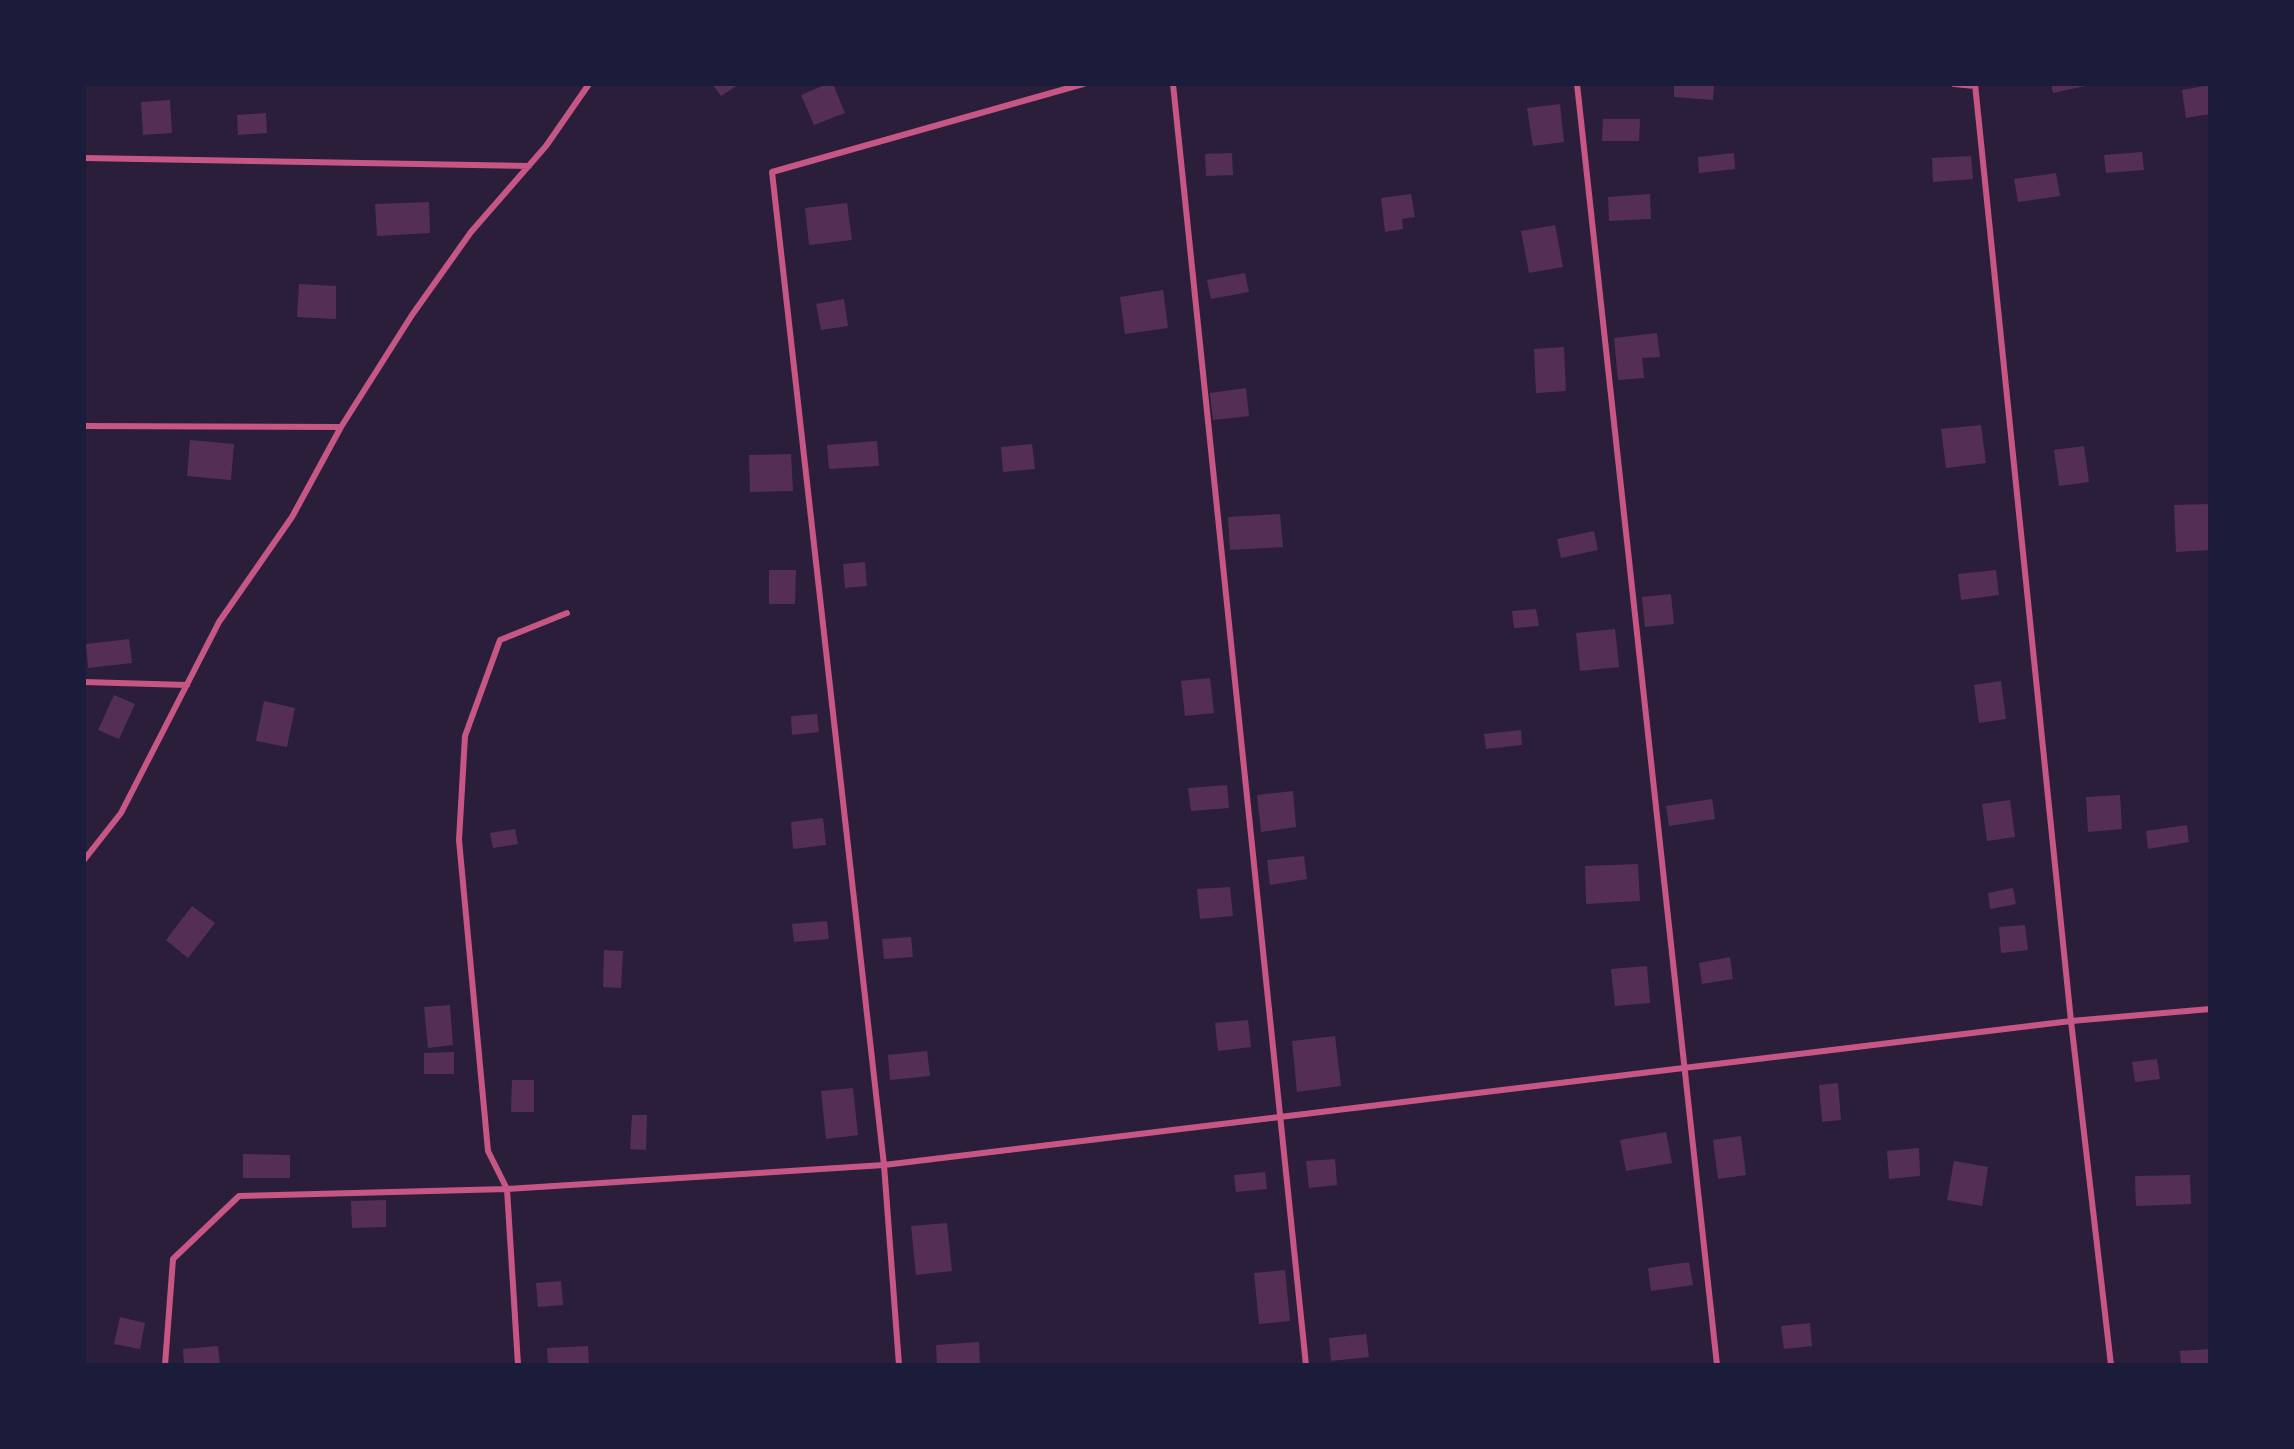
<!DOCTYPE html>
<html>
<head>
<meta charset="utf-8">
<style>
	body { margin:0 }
	#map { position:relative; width:2294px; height:1449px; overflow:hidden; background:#1b1b3a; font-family:"DejaVu Sans",sans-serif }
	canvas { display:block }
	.frame { position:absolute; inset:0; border:86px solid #1b1b3a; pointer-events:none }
</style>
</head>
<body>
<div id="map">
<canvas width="2294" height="1449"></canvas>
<div class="frame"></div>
</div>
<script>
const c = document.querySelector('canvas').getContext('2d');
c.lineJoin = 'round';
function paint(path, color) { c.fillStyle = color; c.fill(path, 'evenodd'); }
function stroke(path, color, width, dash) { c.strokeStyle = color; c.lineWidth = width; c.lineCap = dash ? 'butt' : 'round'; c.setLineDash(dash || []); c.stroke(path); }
paint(new Path2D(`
	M84 84H2210V1365H84Z`), '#2a1e3b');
paint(new Path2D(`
	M712 84H739L721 96Z
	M827 84H833L845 113 814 125 801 95Z
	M1674 84H1714L1713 100 1674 97Z
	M2051 84H2090V85L2053 93Z
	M2210 85V114L2186 118 2182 90Z
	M170 100 172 133 143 135 141 102Z
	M1560 104 1564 142 1533 146 1527 108Z
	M266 113 267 133 238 135 237 115Z
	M1603 119H1640L1639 141H1602Z
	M2142 152 2144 170 2106 173 2104 155Z
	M1232 153 1233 175 1206 176 1205 154Z
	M1734 153 1735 169 1699 173 1698 157Z
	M1971 156 1973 179 1933 182 1932 158Z
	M2056 173 2060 196 2018 202 2014 179Z
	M1411 194 1415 217 1402 219 1403 229 1385 232 1381 198Z
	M1650 194 1651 219 1609 221 1608 197Z
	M429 202 430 233 377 236 375 204Z
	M847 203 852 240 809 245 805 208Z
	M1555 225 1563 267 1529 273 1521 231Z
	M1245 273 1249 292 1211 299 1207 280Z
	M299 284 336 286V319L297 317Z
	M1163 290 1168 328 1125 334 1120 297Z
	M844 299 848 326 821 330 816 304Z
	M1657 333 1660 357 1642 358 1644 378 1618 380 1614 338Z
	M1564 347 1566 391 1536 393 1534 349Z
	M1246 388 1249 416 1213 420 1210 393Z
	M1981 425 1986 463 1946 468 1941 429Z
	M190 440 234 444 231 480 187 476Z
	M877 441 879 466 829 469 827 445Z
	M1032 444 1035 469 1003 472 1001 447Z
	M2084 446 2089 482 2059 486 2054 450Z
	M791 454 793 491 750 492 749 455Z
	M2210 504V550L2176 552 2174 505Z
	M1280 514 1283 547 1230 550 1228 517Z
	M1594 531 1598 550 1561 558 1557 539Z
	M865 562 867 586 845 588 843 564Z
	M769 570H796L795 604H769Z
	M1996 570 1999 595 1961 600 1958 574Z
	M1671 594 1674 624 1645 627 1642 597Z
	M1536 609 1539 626 1514 628 1512 611Z
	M1615 629 1619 667 1580 671 1576 633Z
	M129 639 132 663 88 668 86 644Z
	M1210 678 1214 713 1185 716 1181 681Z
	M2001 681 2006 719 1979 723 1974 685Z
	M114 695 135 704 119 739 98 730Z
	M264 701 295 708 287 747 256 741Z
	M817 714 819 732 792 735 791 716Z
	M1521 730 1522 745 1486 749 1484 734Z
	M1227 785 1229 808 1191 811 1188 788Z
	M1293 791 1296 827 1261 832 1257 795Z
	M2120 795 2122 829 2088 832 2086 797Z
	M1712 799 1715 819 1669 826 1666 806Z
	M2010 800 2015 837 1987 841 1982 804Z
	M823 818 826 845 793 849 791 822Z
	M2187 825 2189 842 2148 849 2146 831Z
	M515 829 518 844 493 848 490 833Z
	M1304 856 1307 879 1270 885 1267 860Z
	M1638 864 1640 901 1586 904 1585 866Z
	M1230 887 1233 916 1200 919 1197 889Z
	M2013 888 2016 904 1990 909 1988 893Z
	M192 906 215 923 188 958 166 940Z
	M827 921 829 939 794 942 792 924Z
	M2025 925 2028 950 2001 953 1999 927Z
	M911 937 913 957 884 959 882 939Z
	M604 950 623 951 621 988 603 987Z
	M1730 957 1733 979 1702 984 1699 963Z
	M1647 966 1650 1003 1615 1006 1611 969Z
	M450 1005 453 1045 428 1048 424 1007Z
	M1248 1020 1251 1047 1218 1051 1215 1023Z
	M1335 1036 1341 1086 1297 1092 1292 1041Z
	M927 1051 930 1076 890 1080 888 1055Z
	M454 1052V1074H424V1053Z
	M2157 1059 2160 1079 2135 1082 2132 1062Z
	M512 1080H534V1112H511Z
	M1838 1083 1841 1120 1822 1122 1819 1085Z
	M853 1088 858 1135 826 1139 821 1091Z
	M632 1115H647L646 1150 630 1149Z
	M1666 1132 1672 1163 1626 1171 1620 1140Z
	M1741 1136 1746 1175 1718 1179 1713 1140Z
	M1919 1148 1920 1176 1889 1179 1887 1151Z
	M243 1154 290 1155V1178H243Z
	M1335 1159 1337 1185 1309 1188 1306 1161Z
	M1954 1161 1988 1167 1982 1206 1947 1200Z
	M1265 1172 1267 1189 1236 1192 1234 1175Z
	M2190 1175 2191 1204 2136 1206 2135 1176Z
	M386 1200V1227L352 1228 351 1201Z
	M947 1223 952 1271 916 1275 911 1226Z
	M1689 1262 1693 1285 1651 1291 1648 1268Z
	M1285 1270 1290 1321 1259 1324 1254 1273Z
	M561 1281 563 1305 538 1307 536 1283Z
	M120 1317 145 1323 140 1349 114 1344Z
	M1810 1323 1812 1346 1784 1349 1781 1326Z
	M1366 1334 1369 1357 1331 1361 1329 1338Z
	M979 1342 980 1365H937L936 1345Z
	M218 1346 220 1365H184L183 1349Z
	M588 1346 589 1365H548L547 1348Z
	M2210 1349V1365H2181L2180 1351Z`), '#542f53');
stroke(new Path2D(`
	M1173 84 1306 1365
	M1577 84 1717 1365
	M1954 84 1975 86
	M84 158 529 166
	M84 426 341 427
	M84 682 187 685
	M84 860 121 813 219 622 292 517 341 427 412 315 471 232 546 146 589 84
	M165 1365 173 1259 239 1196 507 1189 884 1165 2071 1021 1975 84
	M518 1365 507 1189 488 1151 459 840 465 736 500 640 567 613
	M899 1365 884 1165 772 172 1083 84
	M2111 1365 2071 1021 2210 1009`), '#c65784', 6);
</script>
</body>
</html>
